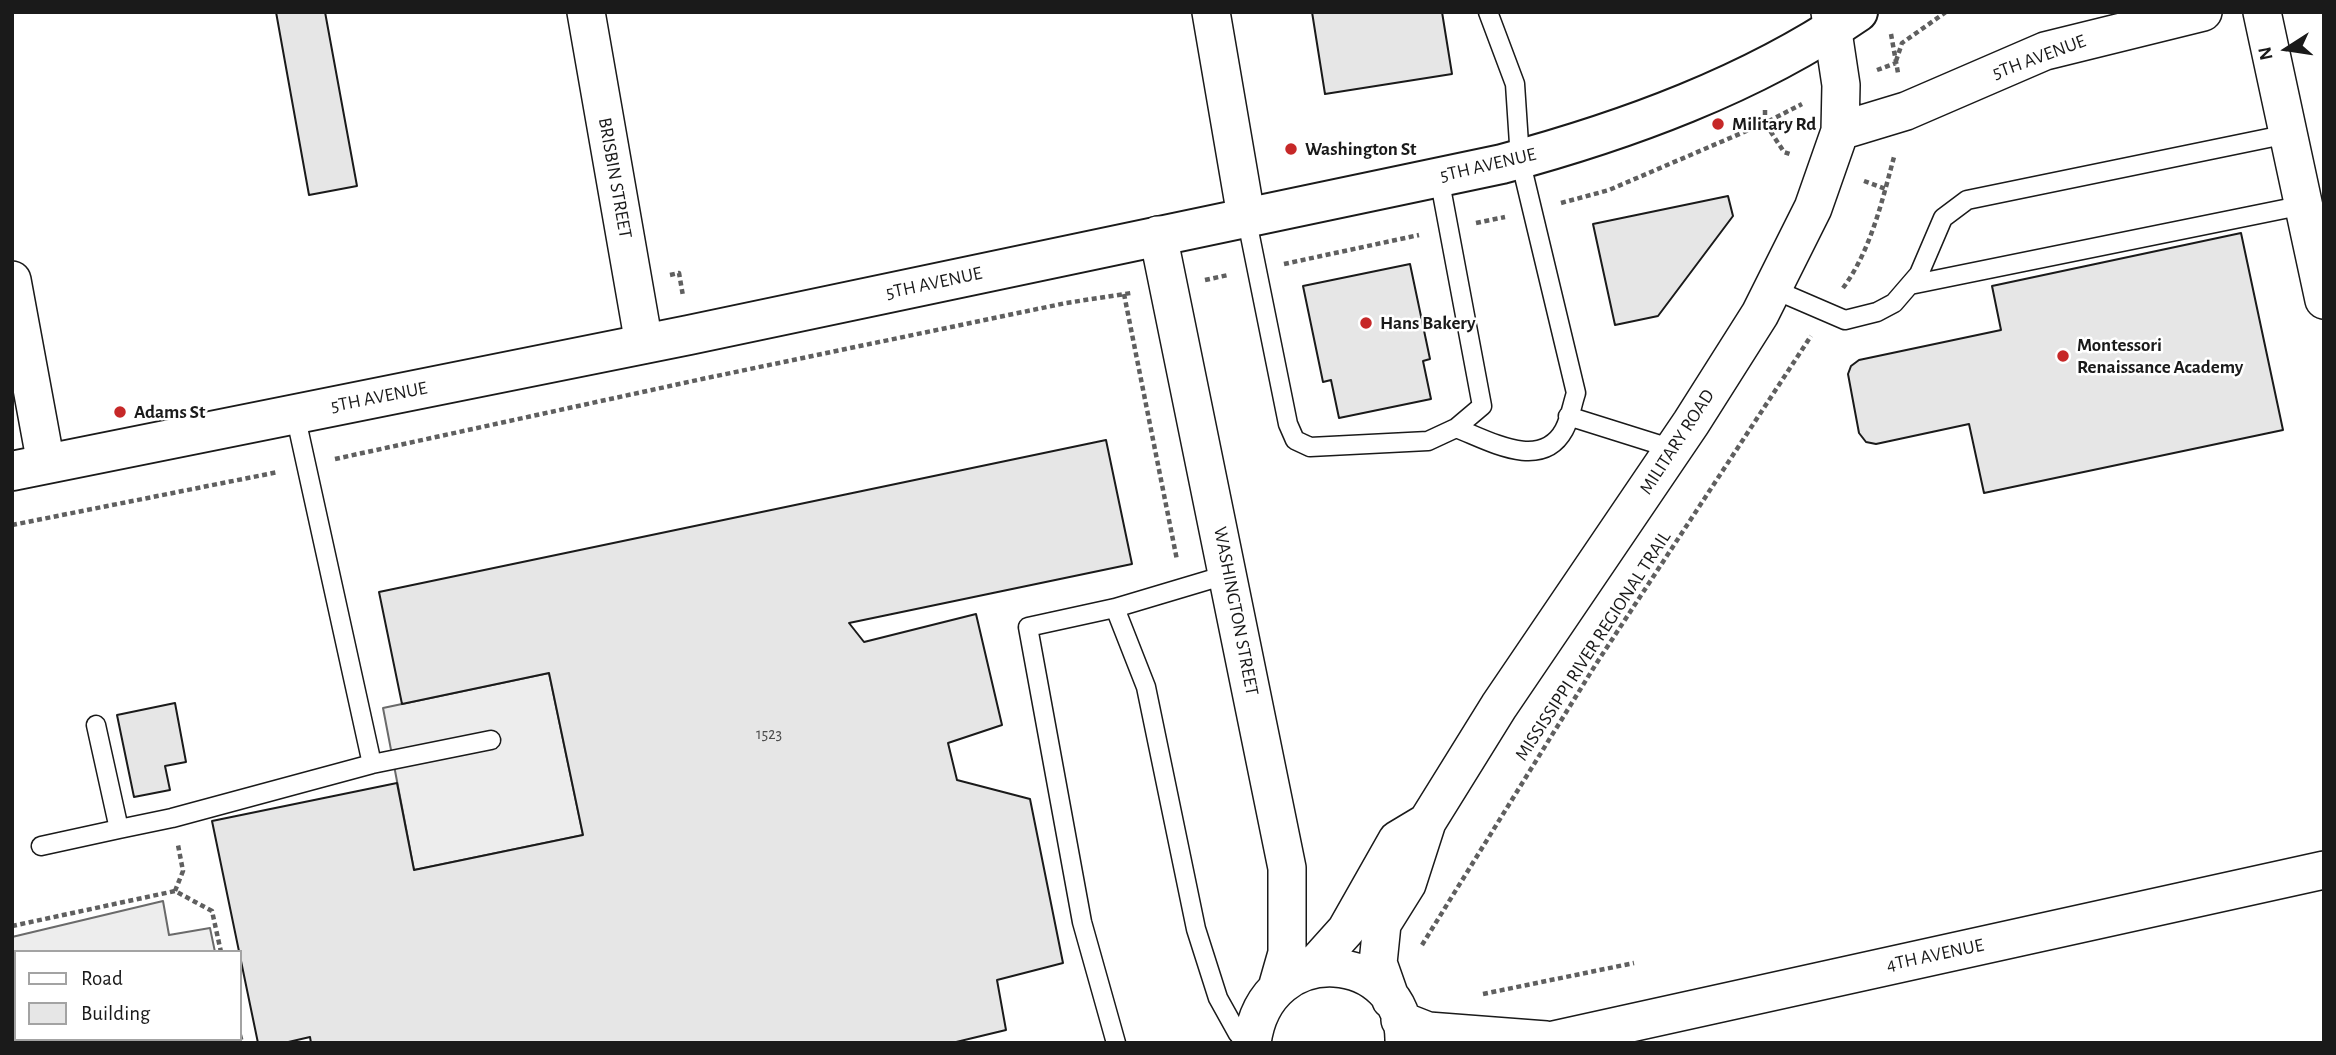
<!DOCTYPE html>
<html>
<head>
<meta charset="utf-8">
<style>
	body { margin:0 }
	#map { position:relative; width:2336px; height:1055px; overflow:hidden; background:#fff; font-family:"Alegreya Sans",sans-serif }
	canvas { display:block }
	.frame { position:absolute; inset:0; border:14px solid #1a1a1a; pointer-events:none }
	.legend { position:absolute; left:14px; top:950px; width:228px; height:91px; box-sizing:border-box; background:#fff; border:2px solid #a3a3a3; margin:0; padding:9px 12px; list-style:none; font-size:21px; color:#1a1a1a }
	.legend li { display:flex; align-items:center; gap:14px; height:35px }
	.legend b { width:35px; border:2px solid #a3a3a3 }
	.north { position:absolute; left:2252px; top:14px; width:70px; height:70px; -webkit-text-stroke:5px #fff; paint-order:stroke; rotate:258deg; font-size:19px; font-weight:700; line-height:28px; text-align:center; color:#1a1a1a }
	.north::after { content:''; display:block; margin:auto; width:24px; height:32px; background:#1a1a1a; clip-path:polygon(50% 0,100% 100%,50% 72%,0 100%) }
</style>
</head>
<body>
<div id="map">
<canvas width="2336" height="1055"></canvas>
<div class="frame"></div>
<ul class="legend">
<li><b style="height:9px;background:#fff"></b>Road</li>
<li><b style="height:19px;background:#e6e6e6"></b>Building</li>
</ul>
<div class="north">N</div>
</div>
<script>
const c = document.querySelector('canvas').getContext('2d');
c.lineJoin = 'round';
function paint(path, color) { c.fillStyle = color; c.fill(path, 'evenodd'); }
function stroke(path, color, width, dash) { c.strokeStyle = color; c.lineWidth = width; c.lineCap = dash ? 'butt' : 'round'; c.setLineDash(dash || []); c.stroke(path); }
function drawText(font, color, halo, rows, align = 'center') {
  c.font = font + ' "Alegreya Sans",sans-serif'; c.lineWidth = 5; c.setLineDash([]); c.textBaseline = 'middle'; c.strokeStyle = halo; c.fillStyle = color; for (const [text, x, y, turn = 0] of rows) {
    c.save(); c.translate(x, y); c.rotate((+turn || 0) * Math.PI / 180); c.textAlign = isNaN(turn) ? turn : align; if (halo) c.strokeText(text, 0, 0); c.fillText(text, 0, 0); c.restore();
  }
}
const parking = new Path2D(`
	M549 673 583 835 414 870 383 708Z
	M163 901 169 935 210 928 215 952H16V1039H234L235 1043H12V937Z`);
paint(parking, '#ededed');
stroke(parking, '#6a6a6a', 2);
const building = new Path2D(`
	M276 12H325L357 186 309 195Z
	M1312 12H1442L1452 74 1325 94Z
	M1728 196 1733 216 1658 316 1615 325 1593 224Z
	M2241 233 2283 430 1984 493 1969 424 1876 444 1866 442 1859 433 1848 374 1851 366 1859 360 2001 330 1992 286Z
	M1410 264 1430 359 1423 361 1431 399 1339 418 1331 380 1323 382 1303 286Z
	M1106 440 1132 564 849 623 864 642 976 614 1002 725 948 743 957 780 1030 799 1063 963 997 980 1006 1030 952 1043H311L310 1037 284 1043H258L212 821 397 783 414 870 583 835 549 673 402 704 379 592Z
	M175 703 186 762 165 766 170 790 134 797 117 715Z`);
paint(building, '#e6e6e6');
stroke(building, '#1a1a1a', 2);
const service = new Path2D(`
	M1246 216 1288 424 1295 440 1310 447 1428 441 1456 428 1482 406 1439 177
	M1910 285 2304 205
	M1773 289 1845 320 1877 312 1894 303 1919 274 1943 218 1967 200 2288 134
	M295 414 372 764 491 740
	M1568 416 1673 449
	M1456 428C1488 440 1541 472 1564 430 1570 419 1572 405 1576 393L1520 159 1515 84 1488 12
	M1115 608 1229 574
	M96 725 119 829 172 818 372 764
	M41 846 119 829
	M185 1039V1043
	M13 1043 16 1016
	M1116 1043 1082 922 1028 627 1115 608 1146 687 1196 929 1218 998 1238 1034`);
const minor = new Path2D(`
	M586 12 644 344
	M1211 12 1246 216
	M2262 12 2324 300
	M1840 131 1906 111 2045 51 2203 12
	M1158 235 1287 868V953L1277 988
	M12 280 46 464
	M1311 969 1346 930 1397 840 1427 822
	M1391 1000 1378 963 1382 924 1407 884 1427 822 1499 706 1691 423 1760 314 1813 208 1840 131 1841 85 1830 12
	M1400 1020 1428 1031 1546 1040
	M1252 1043C1266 935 1407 951 1404 1043
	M1540 1043 2324 870`);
const secondary = new Path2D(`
	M12 471 689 335 1502 164C1625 131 1752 85 1858 12`);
stroke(service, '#1a1a1a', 21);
stroke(minor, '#1a1a1a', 40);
stroke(secondary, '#1a1a1a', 42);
stroke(new Path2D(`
	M1891 34 1898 73
	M1896 61 1902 43 1946 12
	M1877 70 1896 63
	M1765 110V123L1802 104
	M1864 181 1886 189
	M1561 203 1609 190 1765 123 1784 152 1790 154
	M1476 223 1505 217
	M1284 264 1419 235
	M670 275 679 273 683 296
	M1205 280 1228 275
	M1843 288C1871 250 1882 201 1894 157
	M1124 294 1177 560
	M335 459 702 379 1066 303 1131 293
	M12 525 278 472
	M175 891 183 871 178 845
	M12 926 175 891 212 911 221 952
	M1422 945 1596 664 1811 336
	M1483 994 1634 963
	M240 1035 242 1043`), '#5f5f5f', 4.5, [5, 3.5]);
stroke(service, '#fff', 18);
stroke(minor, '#fff', 37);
stroke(secondary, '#fff', 38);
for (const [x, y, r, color] of [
	[1718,124,7,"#c62828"],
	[1291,149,7,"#c62828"],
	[1366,323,7,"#c62828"],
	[2063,356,7,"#c62828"],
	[120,412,7,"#c62828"]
]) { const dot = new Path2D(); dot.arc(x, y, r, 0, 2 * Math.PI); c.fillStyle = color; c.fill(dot); stroke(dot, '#fff', 2.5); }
drawText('16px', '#4d4d4d', null, [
	["1523",769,734]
]);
drawText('19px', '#1a1a1a', '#fff', [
	["5TH AVENUE",2039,57,-20],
	["5TH AVENUE",1488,165,-13],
	["BRISBIN STREET",615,178,80],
	["5TH AVENUE",934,283,-12],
	["5TH AVENUE",379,397,-11],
	["MILITARY ROAD",1677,442,-57],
	["WASHINGTON STREET",1236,611,79],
	["MISSISSIPPI RIVER REGIONAL TRAIL",1593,646,-57],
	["4TH AVENUE",1935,955,-12]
]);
drawText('bold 19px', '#1a1a1a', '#fff', [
	["Military Rd",1732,124],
	["Washington St",1305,149],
	["Hans Bakery",1380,323],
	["Montessori",2077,345],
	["Renaissance Academy",2077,367],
	["Adams St",134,412]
], 'left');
</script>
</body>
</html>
